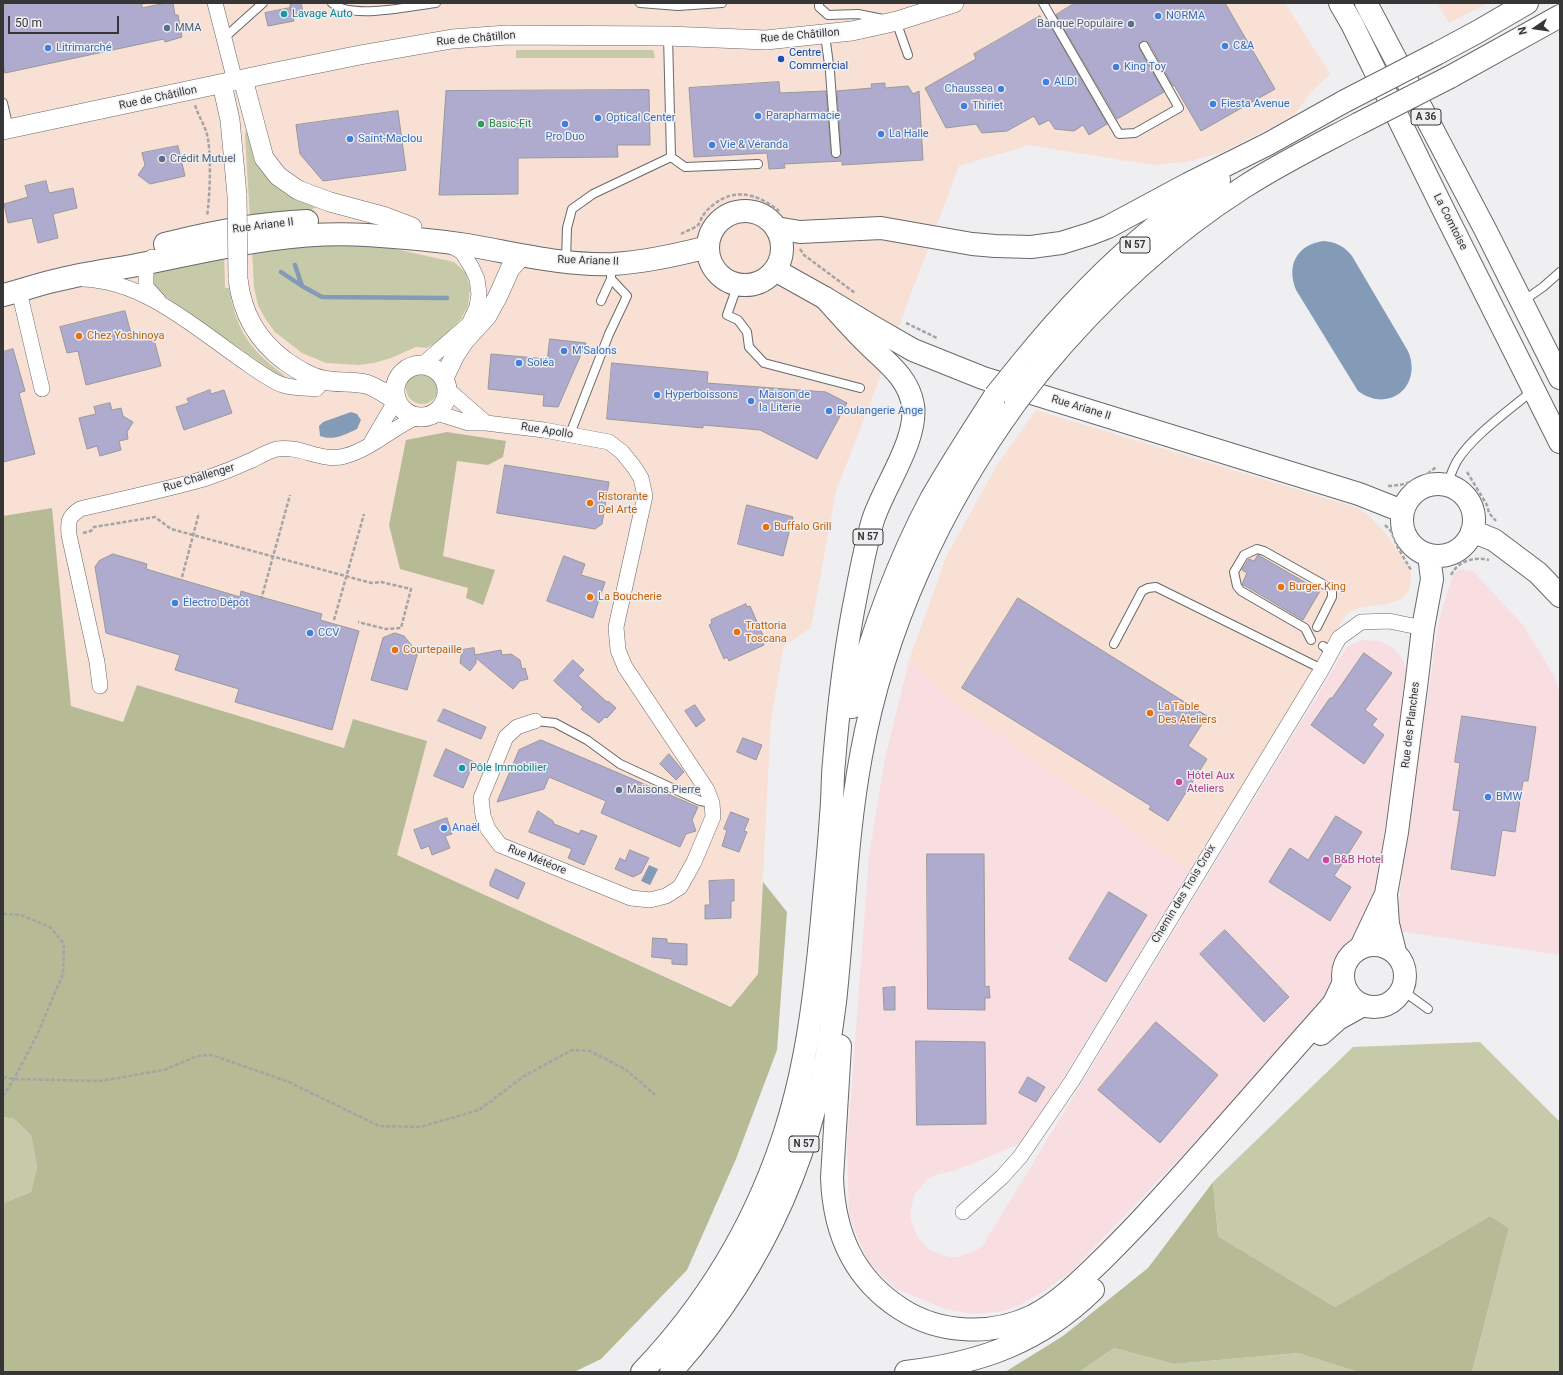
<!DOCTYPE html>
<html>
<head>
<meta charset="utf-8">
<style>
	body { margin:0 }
	#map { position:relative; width:1563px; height:1375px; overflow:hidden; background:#efeff1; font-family:Roboto,sans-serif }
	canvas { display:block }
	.frame { position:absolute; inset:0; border:4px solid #363637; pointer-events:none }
	.north { position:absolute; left:1515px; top:8px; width:40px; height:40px; -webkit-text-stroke:3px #efeff1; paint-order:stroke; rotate:257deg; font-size:11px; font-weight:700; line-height:16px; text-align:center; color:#363637 }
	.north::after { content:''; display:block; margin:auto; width:14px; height:18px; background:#363637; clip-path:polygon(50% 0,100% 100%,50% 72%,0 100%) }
	.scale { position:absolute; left:8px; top:16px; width:111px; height:18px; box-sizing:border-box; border:2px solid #363637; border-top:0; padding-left:5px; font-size:12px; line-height:14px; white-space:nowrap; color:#363637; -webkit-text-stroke:3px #efeff1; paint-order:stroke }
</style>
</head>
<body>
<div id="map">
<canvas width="1563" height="1375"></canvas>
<div class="frame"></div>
<div class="north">N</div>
<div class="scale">50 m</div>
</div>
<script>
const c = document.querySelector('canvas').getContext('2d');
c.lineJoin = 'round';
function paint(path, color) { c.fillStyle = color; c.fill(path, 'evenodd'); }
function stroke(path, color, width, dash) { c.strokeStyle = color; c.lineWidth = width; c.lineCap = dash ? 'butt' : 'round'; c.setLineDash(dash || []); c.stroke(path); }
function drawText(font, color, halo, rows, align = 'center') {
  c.font = font + ' Roboto,sans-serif'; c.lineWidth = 3; c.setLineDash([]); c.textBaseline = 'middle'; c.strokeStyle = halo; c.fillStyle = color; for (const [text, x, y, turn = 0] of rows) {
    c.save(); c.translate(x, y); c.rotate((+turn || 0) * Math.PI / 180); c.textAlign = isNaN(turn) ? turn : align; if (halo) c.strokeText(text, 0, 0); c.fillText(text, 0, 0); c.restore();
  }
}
paint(new Path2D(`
	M3 3H1285L1330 74 1310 93 1294 116 1221 153 1186 162 1152 165 1029 145 959 166 863 422 836 491 811 628 784 646 771 718 758 974 732 1007 396 855 427 741 344 748 137 685 123 722 71 706 52 509 3 516Z
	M1437 3H1488L1449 23Z
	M1036 410 1358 508 1367 514 1384 531 1406 563 1411 573V579L1409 590 1401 599 1390 603 1359 608 1348 613 1340 624 1312 674 1190 871 945 697 909 660 947 555 997 465Z`), '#f8e0d5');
paint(new Path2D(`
	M1460 569 1473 571 1523 625 1555 677 1560 695V955L1398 931V914L1403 863 1439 620 1453 574Z
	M1363 640 1380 641 1394 648 1404 662 1406 670 1391 789 1376 883 1369 911 1359 936 1348 944 1341 955 1337 970 1336 983 1308 1024 1085 1257 1073 1270 1045 1291 1017 1306 1003 1311 973 1314 944 1309 895 1288 868 1262 849 1216 847 1146 869 856 885 758 909 660 945 697 1190 871 1024 1142 954 1171 935 1175 927 1180 915 1194 910 1212 911 1221 918 1238 931 1251 949 1257H958L976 1250 983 1245 1346 648 1354 643Z`), '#f9dee1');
paint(new Path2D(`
	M516 50H653L655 58H516Z
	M247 127 254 150 320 205 307 212 250 218 245 135Z
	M318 242 386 247 454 262 466 273 470 289 468 306 461 319 438 342 426 348 416 347 391 358 374 363 359 365 326 363 302 353 275 332 266 320 258 305 254 287 252 250Z
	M224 251 225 288H229C232 308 239 331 253 347 262 359 276 368 287 378L277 374 163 295 152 286 151 271Z
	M406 388a16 16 0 1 1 32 0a16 16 0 1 1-32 0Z
	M1480 1042 1559 1121 1560 1126V1372H1472L1509 1228 1490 1216 1335 1307 1218 1236 1213 1182 1353 1047Z
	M3 1117 14 1119 31 1135 37 1167 31 1192 3 1203Z
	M1114 1348 1174 1364 1298 1353 1358 1372H1079Z`), '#c6caa9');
paint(new Path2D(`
	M447 432 506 441 503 457 488 465 457 461 443 556 495 570 483 605 466 598 468 588 400 569 389 525 406 440Z
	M52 508 71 706 123 722 137 685 344 748 353 719 427 741 397 855 731 1007 758 974 763 882 787 912 777 1050 736 1159 687 1270 601 1359 574 1372H3V1203L31 1192 37 1167 31 1135 14 1119 3 1117V516Z
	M1213 1182 1218 1236 1335 1307 1490 1216 1509 1228 1472 1372H1358L1298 1353 1174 1364 1114 1348 1079 1372H1005L1063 1336 1148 1268Z`), '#b6ba95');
paint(new Path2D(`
	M1323 241C1336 242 1344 246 1352 256L1408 351C1423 386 1389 414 1358 391L1296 290C1286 265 1297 245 1323 241Z
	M351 412 357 414 361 420 357 429C344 435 334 441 320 436L319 426 323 422Z
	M649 865 658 869 650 885 641 881Z`), '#849bb8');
stroke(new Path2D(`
	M295 265 302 286
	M281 272 302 286 322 297 447 298`), '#849bb8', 4.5);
const building = new Path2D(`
	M10 3H142V8L166 3H173L175 15H178L182 37 165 42 164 39 5 73 3 63V5Z
	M301 3 304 16 293 18 290 5Z
	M1075 3H1225L1275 89 1201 131 1174 85 1173 86 1149 43 1144 41 1139 44V48L1164 92 1117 119 1056 15Z
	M290 8 294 21 268 26 265 13Z
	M1040 16 1043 23 1047 20 1107 124 1089 135 1083 125 1074 131 1055 129 1049 120 1039 125 1034 116 1007 131 982 133 976 124 946 128 925 88 976 59 974 54Z
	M779 82 780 93 826 91 831 153 832 156 836 158 839 157 841 153 837 91 872 88 871 84 885 83V88L908 86 913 94 919 91 923 160 842 165V161L784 164 785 168 769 169 767 153 694 157 689 88Z
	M649 90 650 145H617L618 157 518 158V194L439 195 446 91Z
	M398 111 406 170 323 181 300 154 296 125Z
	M178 146 185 176 150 184 138 175 145 165 142 153Z
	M46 181 49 193 73 188 77 208 53 214 58 238 38 243 32 218 8 223 4 204 28 197 25 186Z
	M125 311 132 337 152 332 161 366 86 385 78 351 67 353 60 327Z
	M550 339 586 343 558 407 543 406 544 395 488 389 491 354 547 359Z
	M13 349 25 391 19 393 35 454 3 462V352Z
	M612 363 708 372 707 383 826 392 847 403 817 459 760 430 703 425V428L607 419Z
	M210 390 211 394 224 390 232 413 184 430 176 407 189 403 187 399Z
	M110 403 112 410 121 408 123 416 133 422 127 432 128 439 119 441 121 450 100 456 97 446 87 449 79 418 96 414 94 407Z
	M505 465 609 482 602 524 595 529 497 513Z
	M747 505 793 517 783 556 738 544Z
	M113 554 147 564 146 569 240 597 241 591 254 595 322 614 320 620 359 631 332 730 235 702 239 689 175 670 180 655 106 633 95 567 99 561Z
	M1258 555 1320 591 1303 620 1242 584 1247 573 1242 570 1249 559 1254 561Z
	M564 556 585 564 581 575 605 582 593 618 547 601Z
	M1018 598 1207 716 1188 746 1207 759 1168 821 1149 809 1151 806 962 688Z
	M746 604 747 607 750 606 765 640 762 642 764 645 729 661 727 657 724 659 709 625 712 623 711 620Z
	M395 633 404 636 412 646 419 648 407 690 371 680 383 638Z
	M474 648 475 655 501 650 502 655 511 654 520 660 522 669 525 668 528 679 520 681 513 689 476 658V663L470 671 460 663 462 650Z
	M1364 653 1392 673 1365 710 1377 719 1372 725 1384 735 1364 764 1311 725 1330 698H1332Z
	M573 660 584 670 578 676 607 702 608 701 616 708 607 718 605 717 599 723 581 709 583 707 554 681Z
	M695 705 705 720 696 727 685 711Z
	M444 709 486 727 481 739 438 721Z
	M1462 716 1536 727 1528 781H1523L1515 832 1502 830 1495 876 1451 869 1460 811 1453 810 1460 763 1455 762Z
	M743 738 762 745 756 760 737 752Z
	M541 740 698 807 692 820 696 831 686 834 680 847 601 813 606 801 549 777 544 789 497 802 519 750Z
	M446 749 474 762 463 788 434 776Z
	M669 754 684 772 676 780 660 764Z
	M538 811 553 821 554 824 579 834 581 830 597 836 584 865 568 858 572 849 529 832Z
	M731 812 749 819 744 831 747 832 739 852 722 846 727 830 724 829Z
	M1336 816 1362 832 1334 876 1351 887 1330 921 1269 882 1290 848 1308 860Z
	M447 818 452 834 445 836 450 848 432 855 429 846 421 849 414 830Z
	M630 850 649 858 641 873 633 877 615 869 620 858 625 861Z
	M927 854H984L985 987 989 986 990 998H985V1010L928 1009Z
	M496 869 525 883 518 899 490 886V882Z
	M734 880V901H731V918L705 919V905H710L709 881Z
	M1109 892 1147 915 1106 982 1069 959Z
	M1225 930 1289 997 1264 1022 1200 954Z
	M653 938 667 939V943L687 944V965L672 964V959L652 957Z
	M895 987V1010H884L883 988Z
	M1156 1022 1218 1075 1160 1143 1098 1090Z
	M916 1041 985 1042 986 1124 917 1125Z
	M1028 1077 1045 1087 1036 1102 1019 1093Z`);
paint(building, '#aeabcf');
stroke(building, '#99999a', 1);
const service = new Path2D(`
	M332 3C352 20 410 6 436 3
	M640 3 678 6 722 3
	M819 3V7L828 15 858 14 883 19
	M1043 3 1119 134 1135 133 1179 108 1144 46
	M896 21 908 55
	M825 35 830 72 836 153
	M224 38 263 3
	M3 103 9 129
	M671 157 685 167 758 164
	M566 261 567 228 572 209 593 194 671 157 668 36
	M738 284 727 315 738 320 747 332 749 347 764 363 860 388
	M601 301 611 279V274
	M1523 301 1543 287 1560 272
	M570 434 609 334 627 296 611 279
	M1447 484C1450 477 1453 468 1457 461 1473 435 1510 410 1533 390
	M1311 640 1305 628 1241 591 1237 586 1234 572 1244 555 1257 549 1264 551 1330 588 1332 591V597L1317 627
	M1114 644 1142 591 1148 588 1156 587 1322 669
	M1323 646 1332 652
	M535 721 555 723 587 740 620 764 700 801 712 803
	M1402 990 1428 1009`);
const minor = new Path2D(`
	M215 3 235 81
	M152 257 146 263V287L158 300
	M83 279C143 281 192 325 239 358 251 366 270 381 283 385 293 388 305 388 316 389L324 380
	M19 291 42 389
	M422 365 469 324 477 307 479 294 477 279 472 268 462 252 448 244
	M448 390 486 423
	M437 413 469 423H486L544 430 609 442 622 452 634 467 641 478 645 496 616 627 618 650 625 667 707 790 712 803 713 817 694 862 680 887 666 896 650 900 631 898 500 845 488 829 483 816 481 798 506 737 517 727 535 721
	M372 441 396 400
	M100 686 97 662 69 535C68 521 68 517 80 509 122 499 165 490 207 478 222 473 237 467 252 460 260 456 269 451 277 449 301 445 322 463 345 456 371 449 392 428 417 417
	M963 1212 1002 1177 1020 1157 1072 1081 1322 669 1339 638 1361 622 1389 621 1423 628`);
const tertiary = new Path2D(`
	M243 79 264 158 278 176 298 190 330 202 386 217 412 227
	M222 84 230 120 237 195
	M3 130 276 72 360 55 452 39 507 35 668 36 766 40 852 31 897 21 954 3
	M238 279C242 314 257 340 285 361 297 369 309 377 323 380 337 383 352 381 366 384 376 387 387 395 396 400
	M395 391a26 26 0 1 1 52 0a26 26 0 1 1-52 0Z
	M444 378 455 355 465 340 487 316 498 296 510 269 521 256`);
const secondary = new Path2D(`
	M708 248a37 37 0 1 1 74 0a37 37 0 1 1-74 0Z
	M165 244C212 232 259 223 307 221
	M775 270 825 298 873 327 913 350 983 378 1359 494 1402 511
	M3 295C23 290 42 283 62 279 90 272 119 269 147 263 220 248 292 230 367 235 400 237 434 240 467 245 515 253 563 266 613 264 645 262 677 255 708 247
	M1402 520a36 36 0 1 1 72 0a36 36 0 1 1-72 0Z
	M1472 531 1494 540 1538 573 1560 596
	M1386 895 1388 924 1395 952
	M1343 976a31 31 0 1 1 62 0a31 31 0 1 1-62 0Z
	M1361 947 1386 894 1397 832 1417 679 1423 628 1432 579 1429 555`);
const trunk = new Path2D(`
	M1438 53 1479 31 1527 3
	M1450 77 1560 16
	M776 228 800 232 881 228 972 244 995 246 1031 247 1061 243 1090 234 1108 227 1188 184 1268 144 1345 101
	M1020 365C1061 314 1106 266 1157 225 1177 210 1198 195 1219 180
	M1040 371C1099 300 1167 236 1244 187 1281 163 1320 144 1358 124
	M852 707C871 635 896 565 931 499 951 464 973 430 995 396
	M1321 1034 1338 1019 1363 1005
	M840 1046 832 1178C834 1233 853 1278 901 1309 940 1334 991 1336 1033 1316 1060 1302 1081 1280 1103 1259 1120 1242 1137 1225 1153 1207 1213 1142 1270 1075 1329 1009L1334 1003 1343 984
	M642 1372C704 1307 752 1229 781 1144 806 1072 815 996 822 920 825 885 829 850 831 815 833 798 832 780 834 762 838 713 844 660 853 611 859 581 864 550 873 520 884 486 918 440 913 405 908 377 887 363 869 345 853 330 840 314 825 298
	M671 1372C767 1265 818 1144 835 1002 844 920 846 837 861 756 884 628 940 507 1016 402
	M906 1372C979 1363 1039 1343 1093 1290`);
const motorway = new Path2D(`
	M1340 3 1352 24 1444 211 1560 442
	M1366 3 1486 231 1560 378`);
stroke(service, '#69696a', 10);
stroke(minor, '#69696a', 16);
stroke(tertiary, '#69696a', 20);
stroke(secondary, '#69696a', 24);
stroke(trunk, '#69696a', 24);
stroke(motorway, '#69696a', 24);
stroke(new Path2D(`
	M195 105C198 115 203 122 206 131 212 147 210 198 207 216
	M681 234C686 231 693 229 698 225 700 223 701 219 702 217 705 212 709 208 713 205 735 187 758 194 779 211
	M800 249 804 255 855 293
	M906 323 937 338
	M1467 472 1487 505 1489 513 1496 521
	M1388 486C1408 485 1423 479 1437 466
	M1385 525 1391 531 1398 548 1411 570
	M83 533 91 531 94 527 155 517 171 529 364 581 372 583 381 582 411 589 401 628 386 629 358 622
	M1451 575C1458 561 1474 556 1489 560
	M182 577 199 513
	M261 600 290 495
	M334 620 364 514
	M3 914 21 915 50 927 64 944 63 974 37 1035 14 1079 3 1096
	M3 1077 14 1079 100 1081 164 1070 197 1056 212 1055 289 1082 379 1126 420 1127 479 1110 524 1076 572 1050 590 1051 625 1069 655 1095`), '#a4a4a6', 2.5, [4, 2]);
stroke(service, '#fff', 8);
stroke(minor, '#fff', 15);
stroke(tertiary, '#fff', 19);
stroke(secondary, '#fff', 22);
stroke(trunk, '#fff', 22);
stroke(motorway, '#fff', 22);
const tertiaryBridge = new Path2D(`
	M237 195 238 279`);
const trunkBridge = new Path2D(`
	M1345 101 1438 53
	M1358 124 1450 77
	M995 396 1020 365
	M1016 402 1040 371`);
stroke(tertiaryBridge, '#69696a', 20, []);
stroke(trunkBridge, '#69696a', 24, []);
stroke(tertiaryBridge, '#fff', 19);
stroke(trunkBridge, '#fff', 22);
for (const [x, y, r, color] of [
	[284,14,4,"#0f9aa8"],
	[1158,16,4,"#3f7fe0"],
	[1131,24,4,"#5c6f8a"],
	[167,28,4,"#5c6f8a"],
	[1225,46,4,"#3f7fe0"],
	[48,48,4,"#3f7fe0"],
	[781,59,4,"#1a4fb4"],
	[1116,67,4,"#3f7fe0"],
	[1046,82,4,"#3f7fe0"],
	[1001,89,4,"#3f7fe0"],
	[1213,104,4,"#3f7fe0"],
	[964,106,4,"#3f7fe0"],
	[758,116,4,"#3f7fe0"],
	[598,118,4,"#3f7fe0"],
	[481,124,4,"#2e9e5b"],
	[565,124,4,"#3f7fe0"],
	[881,134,4,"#3f7fe0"],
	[350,139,4,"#3f7fe0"],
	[712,145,4,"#3f7fe0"],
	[162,159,4,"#5c6f8a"],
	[79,336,4,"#e8710a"],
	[564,351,4,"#3f7fe0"],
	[519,363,4,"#3f7fe0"],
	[657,395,4,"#3f7fe0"],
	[751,401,4,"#3f7fe0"],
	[829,411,4,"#3f7fe0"],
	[590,503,4,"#e8710a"],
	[766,527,4,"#e8710a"],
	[1281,587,4,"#e8710a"],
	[590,597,4,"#e8710a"],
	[175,603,4,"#3f7fe0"],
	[737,632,4,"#e8710a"],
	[310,633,4,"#3f7fe0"],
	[395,650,4,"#e8710a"],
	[1150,713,4,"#e8710a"],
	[462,768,4,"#0f9aa8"],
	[1179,782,4,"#d1479c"],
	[619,790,4,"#5c6f8a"],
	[1488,797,4,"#3f7fe0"],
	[444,828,4,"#3f7fe0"],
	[1326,860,4,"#d1479c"]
]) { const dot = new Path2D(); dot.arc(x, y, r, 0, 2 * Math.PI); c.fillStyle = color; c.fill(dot); stroke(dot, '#efeff1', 1.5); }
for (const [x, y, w] of [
	[1426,117,30],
	[1135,245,30],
	[868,537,30],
	[804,1144,30]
]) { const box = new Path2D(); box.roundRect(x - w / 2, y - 8, w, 16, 3); c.fillStyle = '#efeff1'; c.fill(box); stroke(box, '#363637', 1); }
drawText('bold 10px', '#363637', null, [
	["A 36",1426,117],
	["N 57",1135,245],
	["N 57",868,537],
	["N 57",804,1144]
]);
drawText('11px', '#0d838f', '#efeff1', [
	["Lavage Auto",292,14],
	["Pôle Immobilier",470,768]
], 'left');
drawText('11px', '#366cbe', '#efeff1', [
	["NORMA",1166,16],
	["C&A",1233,46],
	["Litrimarché",56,48],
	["King Toy",1124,67],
	["ALDI",1054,82],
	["Chaussea",993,89,"right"],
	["Fiesta Avenue",1221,104],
	["Thiriet",972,106],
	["Parapharmacie",766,116],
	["Optical Center",606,118],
	["La Halle",889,134],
	["Pro Duo",565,137,"center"],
	["Saint-Maclou",358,139],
	["Vie & Véranda",720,145],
	["M'Salons",572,351],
	["Soléa",527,363],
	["Hyperboissons",665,395],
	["Maison de",759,395],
	["la Literie",759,408],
	["Boulangerie Ange",837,411],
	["Électro Dépôt",183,603],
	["CCV",318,633],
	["BMW",1496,797],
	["Anaël",452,828]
], 'left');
drawText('11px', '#4e5e75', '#efeff1', [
	["Banque Populaire",1123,24,"right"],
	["MMA",175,28],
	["Crédit Mutuel",170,159],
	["Maisons Pierre",627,790]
], 'left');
drawText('11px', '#363637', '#efeff1', [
	["Rue de Châtillon",800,36,-5],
	["Rue de Châtillon",476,39,-5],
	["Rue de Châtillon",158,98,-12],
	["La Comtoise",1450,222,63],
	["Rue Ariane II",263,226,-7],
	["Rue Ariane II",588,261,2],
	["Rue Ariane II",1081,408,17],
	["Rue Apollo",547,431,9],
	["Rue Challenger",199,478,-17],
	["Rue des Planches",1411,725,-83],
	["Rue Météore",537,860,22],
	["Chemin des Trois Croix",1184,894,-59]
]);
drawText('11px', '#164399', '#efeff1', [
	["Centre",789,53],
	["Commercial",789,66]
], 'left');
drawText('11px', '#27864d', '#efeff1', [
	["Basic-Fit",489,124]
], 'left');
drawText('11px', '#c56008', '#efeff1', [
	["Chez Yoshinoya",87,336],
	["Ristorante",598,497],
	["Del Arte",598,510],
	["Buffalo Grill",774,527],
	["Burger King",1289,587],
	["La Boucherie",598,597],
	["Trattoria",745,626],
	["Toscana",745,639],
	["Courtepaille",403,650],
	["La Table",1158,707],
	["Des Ateliers",1158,720]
], 'left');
drawText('11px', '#b23c85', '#efeff1', [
	["Hôtel Aux",1187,776],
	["Ateliers",1187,789],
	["B&B Hotel",1334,860]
], 'left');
</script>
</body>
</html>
